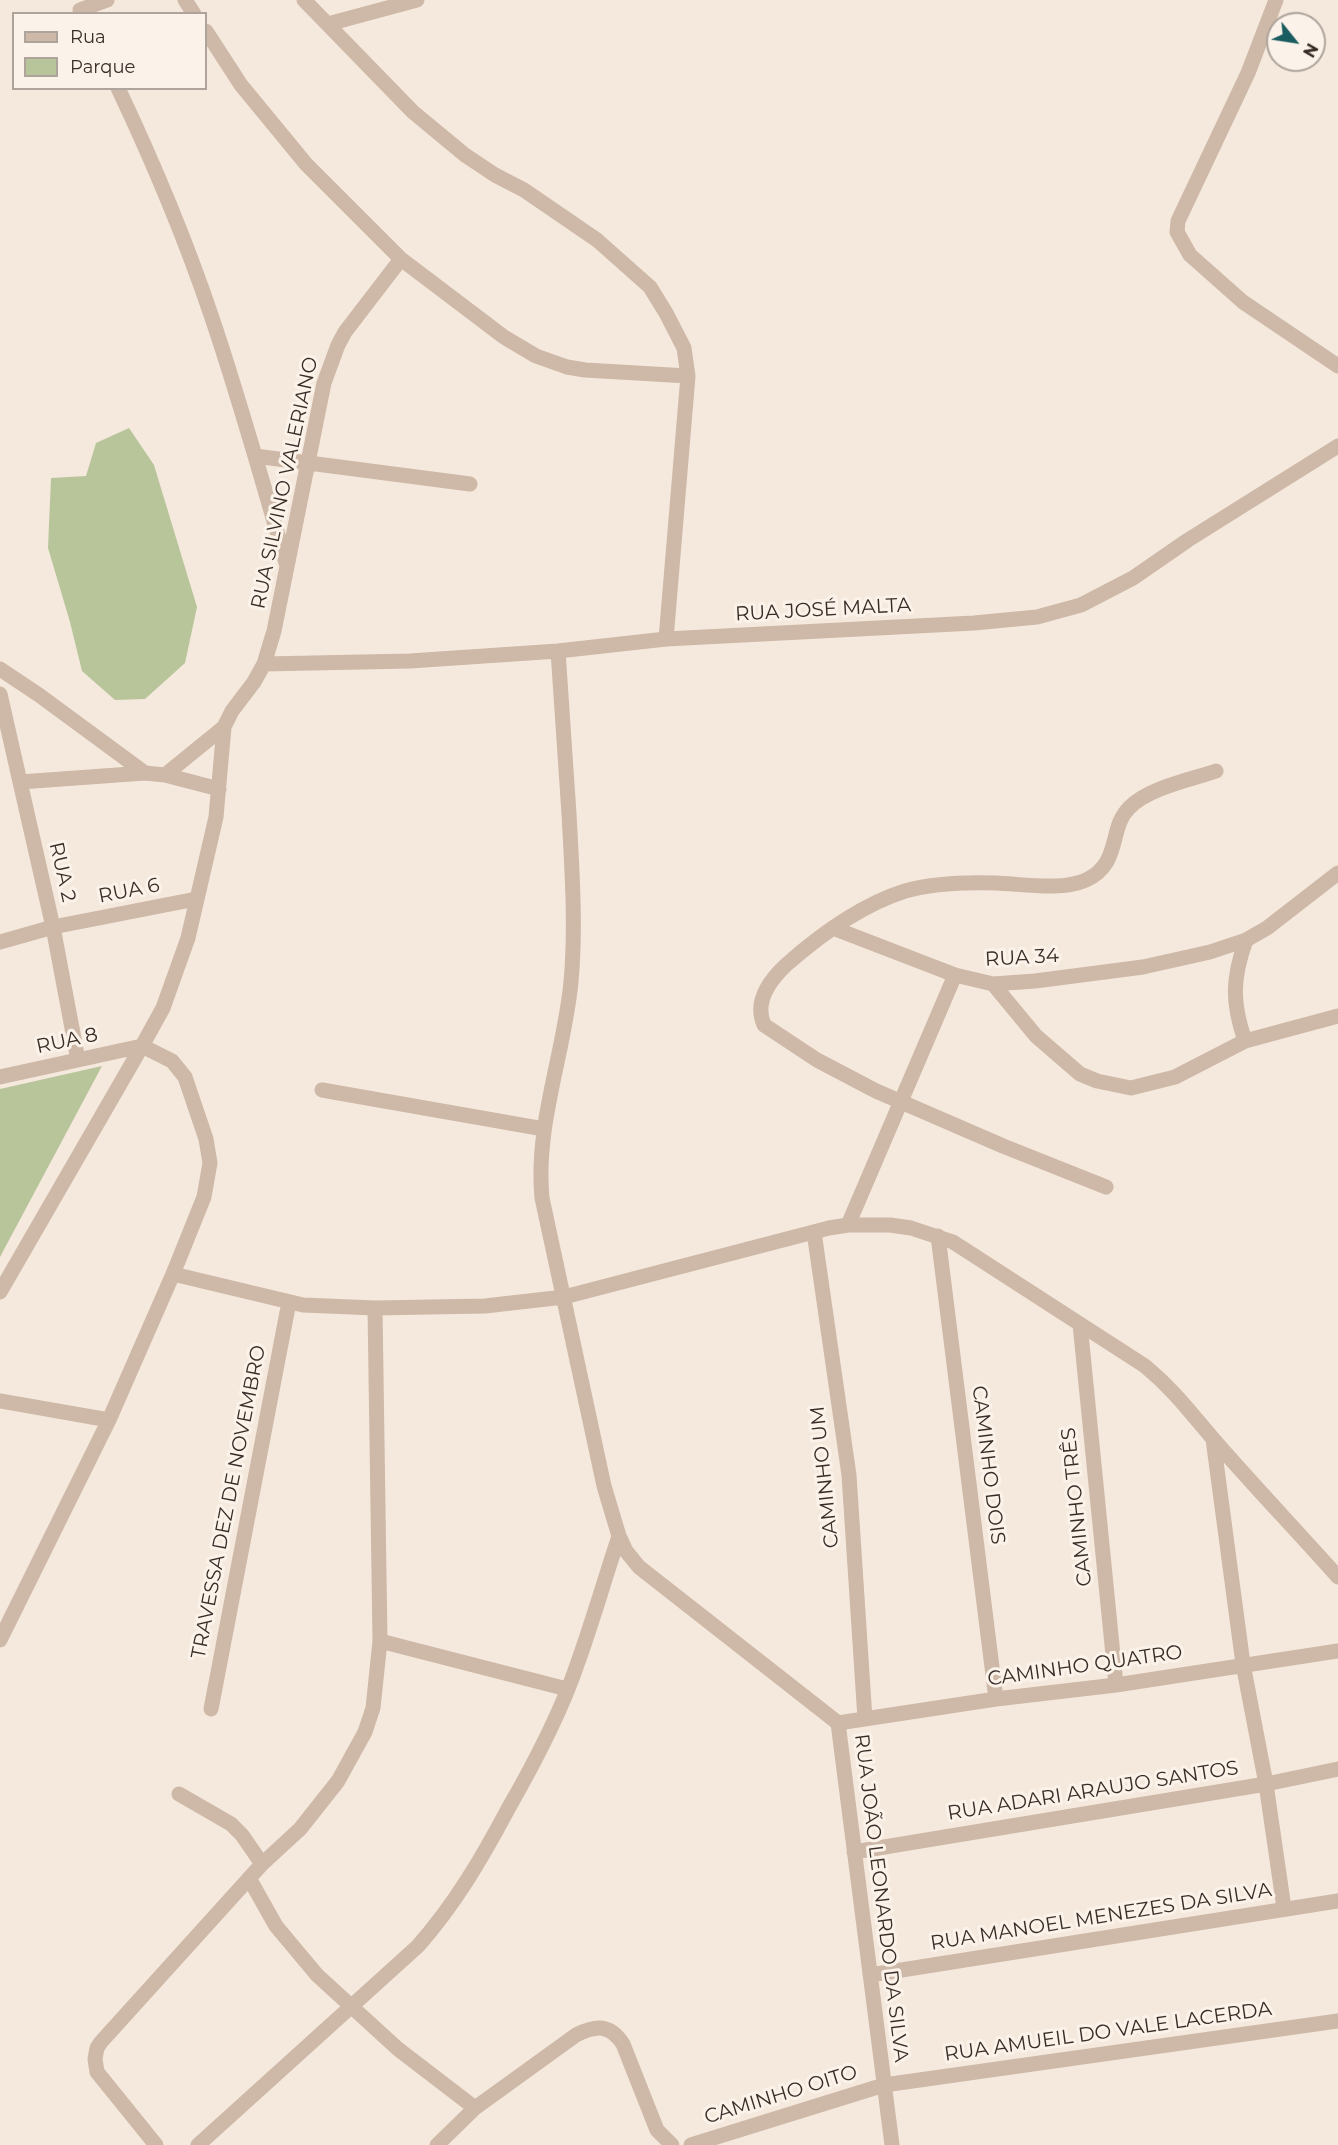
<!DOCTYPE html>
<html>
<head>
<meta charset="utf-8">
<style>
	body { margin:0 }
	#map { position:relative; width:1338px; height:2145px; overflow:hidden; background:#f5e9dd; font-family:Montserrat,sans-serif }
	canvas { display:block }
	.legend { position:absolute; left:12px; top:12px; width:195px; height:78px; box-sizing:border-box; background:#fbf3ea; border:2px solid #aea49c; margin:0; padding:8px 10px; list-style:none; font-size:18px; color:#3a2d28 }
	.legend li { display:flex; align-items:center; gap:12px; height:30px }
	.legend b { width:30px; border:2px solid #aea49c }
	.north { position:absolute; left:1266px; top:12px; width:60px; height:60px; box-sizing:border-box; background:#fbf3ea; border:2px solid #aea49c; border-radius:50%; rotate:120deg; font-size:16px; font-weight:700; line-height:24px; text-align:center; color:#3a2d28 }
	.north::after { content:''; display:block; margin:auto; width:21px; height:27px; background:#1a5d60; clip-path:polygon(50% 0,100% 100%,50% 72%,0 100%) }
</style>
</head>
<body>
<div id="map">
<canvas width="1338" height="2145"></canvas>
<ul class="legend">
<li><b style="height:8px;background:#ceb8a7"></b>Rua</li>
<li><b style="height:16px;background:#b8c59b"></b>Parque</li>
</ul>
<div class="north">N</div>
</div>
<script>
const c = document.querySelector('canvas').getContext('2d');
c.lineJoin = 'round';
function paint(path, color) { c.fillStyle = color; c.fill(path, 'evenodd'); }
function stroke(path, color, width, dash) { c.strokeStyle = color; c.lineWidth = width; c.lineCap = dash ? 'butt' : 'round'; c.setLineDash(dash || []); c.stroke(path); }
function drawText(font, color, halo, rows, align = 'center') {
  c.font = font + ' Montserrat,sans-serif'; c.lineWidth = 6; c.setLineDash([]); c.textBaseline = 'middle'; c.strokeStyle = halo; c.fillStyle = color; for (const [text, x, y, turn = 0] of rows) {
    c.save(); c.translate(x, y); c.rotate((+turn || 0) * Math.PI / 180); c.textAlign = isNaN(turn) ? turn : align; if (halo) c.strokeText(text, 0, 0); c.fillText(text, 0, 0); c.restore();
  }
}
paint(new Path2D(`
	M129 428 154 465 197 607 185 663 145 699 115 700 82 671 70 622 48 548 51 478 86 476 96 443Z
	M102 1066 0 1257V1089Z`), '#b8c59b');
stroke(new Path2D(`
	M185 0 194 14
	M304 0 413 112 465 155 495 175 524 190 597 240 650 287 666 313 684 348 688 376 666 639
	M1276 0 1248 73 1178 221 1177 232 1190 255 1243 302 1338 366
	M80 10 107 0
	M328 24 417 0
	M206 31 241 85 306 164 401 259 504 337 536 356 567 367 585 370 688 376
	M118 88C153 162 185 238 211 315 239 397 262 480 286 563
	M255 456 470 484
	M558 651C562 705 565 760 569 814 572 870 576 927 571 982 564 1055 535 1125 542 1198L604 1486 619 1536 626 1551 639 1567 838 1723 892 2145
	M264 664 410 661 558 651 666 639 974 623 1037 617 1081 605 1133 578 1188 540 1338 446
	M0 669 39 695 145 773
	M0 694 53 927 78 1060
	M165 775 224 727
	M20 782 145 773 165 775 219 789
	M833 928 955 975
	M0 942 53 927 196 899
	M993 984 1036 1036 1080 1074 1097 1081 1131 1088 1175 1077 1245 1041 1338 1016
	M1245 1041C1232 1003 1232 979 1246 940
	M0 1077 142 1046
	M322 1090 544 1129
	M1106 1187 1003 1146 876 1091 817 1060 764 1025C754 1002 770 980 786 965 821 934 861 905 905 891 933 883 967 882 996 883 1023 884 1062 891 1086 880 1122 863 1108 829 1129 808 1148 788 1190 780 1216 771
	M848 1225 955 975 993 984 1035 981 1143 967 1210 952 1246 940 1267 928 1338 873
	M814 1232 849 1475 865 1719
	M938 1236 996 1699
	M173 1274 303 1305 375 1308 485 1306 564 1297 829 1228 848 1225H890L911 1228 953 1242 1145 1366C1174 1390 1190 1412 1214 1440 1254 1486 1297 1531 1338 1577
	M0 1292 142 1046 163 1008 188 938 216 817 224 727 232 711 254 682 264 664 274 631 324 383 338 345 345 332 401 259
	M1080 1324 1116 1685
	M0 1401 109 1420
	M1213 1439 1243 1664 1266 1784 1284 1908
	M0 1640 109 1420 173 1274 204 1197 210 1163 206 1139 185 1077 172 1061 142 1046
	M380 1641 567 1689
	M211 1709 289 1302
	M838 1723 996 1699 1116 1685 1338 1651
	M179 1794 231 1824 242 1835 262 1864
	M854 1852 1266 1784 1338 1769
	M249 1878 276 1926 317 1975 398 2049 475 2108
	M870 1975 1338 1901
	M156 2145 97 2072 95 2059 97 2048 101 2042 262 1864 300 1829 338 1781 365 1732 373 1708 380 1641 375 1308
	M198 2145 418 1946C455 1904 482 1858 508 1809 535 1762 561 1713 578 1662 593 1620 605 1578 619 1536
	M437 2145 475 2108 576 2035C596 2025 610 2024 623 2044L657 2130 672 2145
	M691 2145 884 2085 1338 2021`), '#ceb8a7', 15);
drawText('20px', '#3a2d28', '#fbf3ea', [
	["RUA SILVINO VALERIANO",285,483,-78],
	["RUA JOSÉ MALTA",823,610,-3],
	["RUA 2",62,872,77],
	["RUA 6",129,891,-11],
	["RUA 34",1022,958,-3],
	["RUA 8",67,1041,-12],
	["CAMINHO DOIS",988,1465,83],
	["CAMINHO UM",825,1477,-96],
	["TRAVESSA DEZ DE NOVEMBRO",229,1502,-79],
	["CAMINHO TRÊS",1077,1507,-96],
	["CAMINHO QUATRO",1085,1666,-8],
	["RUA ADARI ARAUJO SANTOS",1093,1791,-9],
	["RUA JOÃO LEONARDO DA SILVA",881,1898,83],
	["RUA MANOEL MENEZES DA SILVA",1101,1917,-9],
	["RUA AMUEIL DO VALE LACERDA",1108,2032,-8],
	["CAMINHO OITO",781,2095,-17]
]);
</script>
</body>
</html>
